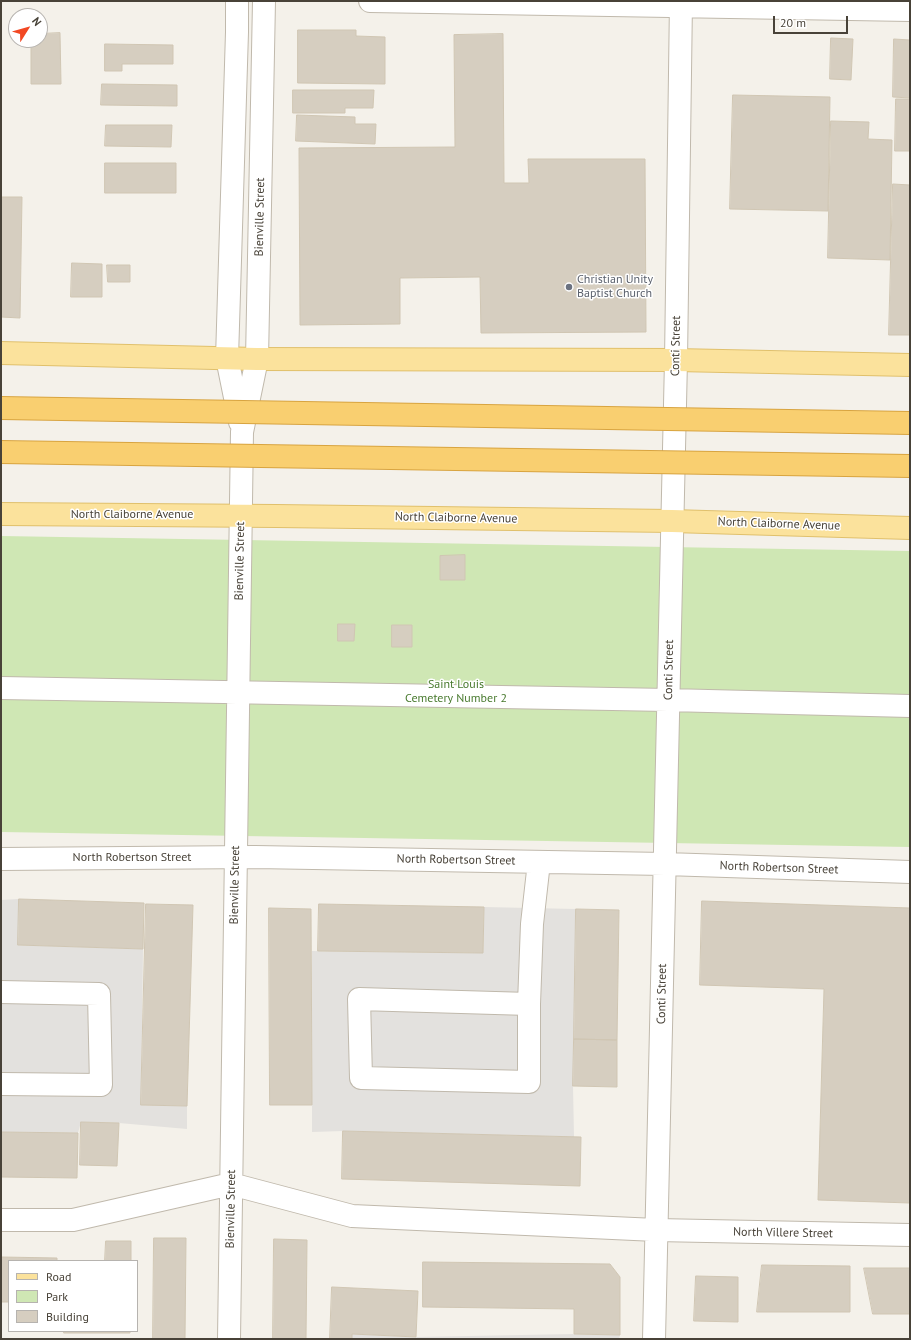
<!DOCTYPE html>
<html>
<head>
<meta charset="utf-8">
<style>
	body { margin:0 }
	#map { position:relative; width:911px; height:1340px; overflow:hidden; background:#f4f1ea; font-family:"PT Sans",sans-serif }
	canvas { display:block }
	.frame { position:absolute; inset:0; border:2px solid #484238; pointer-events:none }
	.legend { position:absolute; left:8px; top:1260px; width:130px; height:72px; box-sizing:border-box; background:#fff; border:1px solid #b6b3af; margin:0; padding:5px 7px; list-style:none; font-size:12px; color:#484238 }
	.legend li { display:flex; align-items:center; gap:8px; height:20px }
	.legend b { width:20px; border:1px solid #b6b3af }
	.north { position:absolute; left:8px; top:8px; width:40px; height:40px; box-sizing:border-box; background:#fff; border:1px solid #b6b3af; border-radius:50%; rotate:53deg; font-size:11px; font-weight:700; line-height:16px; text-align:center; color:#484238 }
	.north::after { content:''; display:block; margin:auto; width:14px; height:18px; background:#f24823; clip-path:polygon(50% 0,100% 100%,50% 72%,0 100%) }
	.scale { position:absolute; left:773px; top:16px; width:75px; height:18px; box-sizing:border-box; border:2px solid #484238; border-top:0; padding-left:5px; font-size:12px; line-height:14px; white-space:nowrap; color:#484238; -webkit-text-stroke:3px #fff; paint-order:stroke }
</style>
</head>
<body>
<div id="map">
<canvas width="911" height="1340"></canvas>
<div class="frame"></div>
<ul class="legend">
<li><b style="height:5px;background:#fbe29c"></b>Road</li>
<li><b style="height:11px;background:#cfe7b4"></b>Park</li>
<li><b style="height:11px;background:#d6cec0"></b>Building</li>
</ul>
<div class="north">N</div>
<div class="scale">20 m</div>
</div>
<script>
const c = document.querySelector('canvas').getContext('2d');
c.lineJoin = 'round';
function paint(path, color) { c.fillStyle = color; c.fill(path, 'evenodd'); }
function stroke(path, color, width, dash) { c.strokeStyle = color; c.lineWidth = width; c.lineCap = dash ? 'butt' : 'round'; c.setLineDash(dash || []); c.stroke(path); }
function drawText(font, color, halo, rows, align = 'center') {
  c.font = font + ' "PT Sans",sans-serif'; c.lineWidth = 3; c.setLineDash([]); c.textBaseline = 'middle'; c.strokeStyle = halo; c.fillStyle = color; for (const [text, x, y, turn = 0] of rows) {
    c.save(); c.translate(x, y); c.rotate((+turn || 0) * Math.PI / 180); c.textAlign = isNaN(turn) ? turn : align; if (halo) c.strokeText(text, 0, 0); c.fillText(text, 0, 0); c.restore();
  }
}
paint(new Path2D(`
	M1 536 910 551V847L1 832Z`), '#cfe7b4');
paint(new Path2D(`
	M19 899 18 945 143 949 141 1105 187 1106V1129L119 1123 81 1122 78 1133 1 1132V900Z
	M484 907 576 909 573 1086 574 1137 343 1131 312 1132V951L483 953Z
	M352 1334 416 1337 574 1334 620 1335 619 1339H352Z`), '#e3e1de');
const building = new Path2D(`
	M298 30H356V36L385 37V84L298 83Z
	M60 33 61 84H31V40H40V34Z
	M503 34 504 183H529L528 159H645L646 332 481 333 480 277 400 278V324L300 325 299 148 455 147 454 35Z
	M831 38 853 39 851 80 830 79Z
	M894 39 910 40V98L893 97Z
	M105 44 173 45V64H122V71H105Z
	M102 84 177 85V106L101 105Z
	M293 90H374L373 108H345V113H293Z
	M733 95 830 97 828 211 730 209Z
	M896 99H910V151H895Z
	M297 115 355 117V124H376L375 144 296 141Z
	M831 121 869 122 868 139 892 140 890 260 828 258Z
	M106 125H172L171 147 105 146Z
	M105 163H176V193H105Z
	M893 184 910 185V335H889Z
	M1 197H22L20 318 1 317Z
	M72 263 102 264V297H71Z
	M107 265H130V282H108Z
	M465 555V580H440V556Z
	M338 624H355L354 641H338Z
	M392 625H412V647H392Z
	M19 899 144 903 143 949 18 945Z
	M702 901 910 908V1203L818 1200 824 989 700 985Z
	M146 904 193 905 187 1106 141 1105Z
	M319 904 484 907 483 953 318 951Z
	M269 908 311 909 312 1105H270Z
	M576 909 619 910 617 1040 574 1039Z
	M574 1039 617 1040V1087L573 1086Z
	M81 1122 119 1123 117 1166 80 1165Z
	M343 1131 581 1137 580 1186 342 1179Z
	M1 1132 78 1133 77 1178 1 1177Z
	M154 1238H186L185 1339H153Z
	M274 1239 307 1240 306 1339H273Z
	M106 1241H131V1261H105Z
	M1 1257 57 1258V1261H9V1302H1Z
	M423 1262 610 1264 620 1277V1335L574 1334V1309L423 1307Z
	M762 1265 850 1266V1312H757Z
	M864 1268H910V1314H873Z
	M696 1276 738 1277V1322L694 1321Z
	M332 1287 418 1291 416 1337 352 1334V1339H330Z
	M64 1331H130V1333H64Z`);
paint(building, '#d6cec0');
stroke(building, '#d0c6b3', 1);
const minor = new Path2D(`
	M237 1V32L227 358 240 422
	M370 1 910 10
	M1 688 668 700 910 706
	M1 859 255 857 665 864 910 872
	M1 992 99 994 101 1085 1 1084
	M529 1004 359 999 361 1078 529 1082V1004L532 924 539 862
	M1 1220H73L231 1184 352 1216 656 1230 910 1235
	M229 1339 242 432 257 359 264 1
	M654 1339 676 360 681 1`);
const major = new Path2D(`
	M1 353 257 359 676 360 910 365
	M1 514 276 516 672 521 910 528`);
stroke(minor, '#c0b9ac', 24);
stroke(major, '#e0c06c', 24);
stroke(minor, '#fff', 22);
stroke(major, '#fbe29c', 22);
const highwayBridge = new Path2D(`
	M1 408 910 423
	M1 452 910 466`);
stroke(highwayBridge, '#d8a440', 24, []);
stroke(highwayBridge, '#f9cf70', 22);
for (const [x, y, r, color] of [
	[569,287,4,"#6b7280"]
]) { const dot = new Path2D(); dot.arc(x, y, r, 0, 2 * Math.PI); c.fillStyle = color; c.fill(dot); stroke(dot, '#fff', 1.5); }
drawText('12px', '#484238', '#fff', [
	["Bienville Street",260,217,-89],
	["Conti Street",676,346,-89],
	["North Claiborne Avenue",132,515],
	["North Claiborne Avenue",456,518,1],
	["North Claiborne Avenue",779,524,2],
	["Bienville Street",240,561,-89],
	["Conti Street",669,670,-89],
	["North Robertson Street",132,858],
	["North Robertson Street",456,860,1],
	["North Robertson Street",779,868,2],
	["Bienville Street",235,885,-89],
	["Conti Street",662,994,-89],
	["Bienville Street",231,1209,-89],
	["North Villere Street",783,1233,1]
]);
drawText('12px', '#5b616d', '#fff', [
	["Christian Unity",577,280],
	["Baptist Church",577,294]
], 'left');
drawText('12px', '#47792d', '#fff', [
	["Saint Louis",456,685],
	["Cemetery Number 2",456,699]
]);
</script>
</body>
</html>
